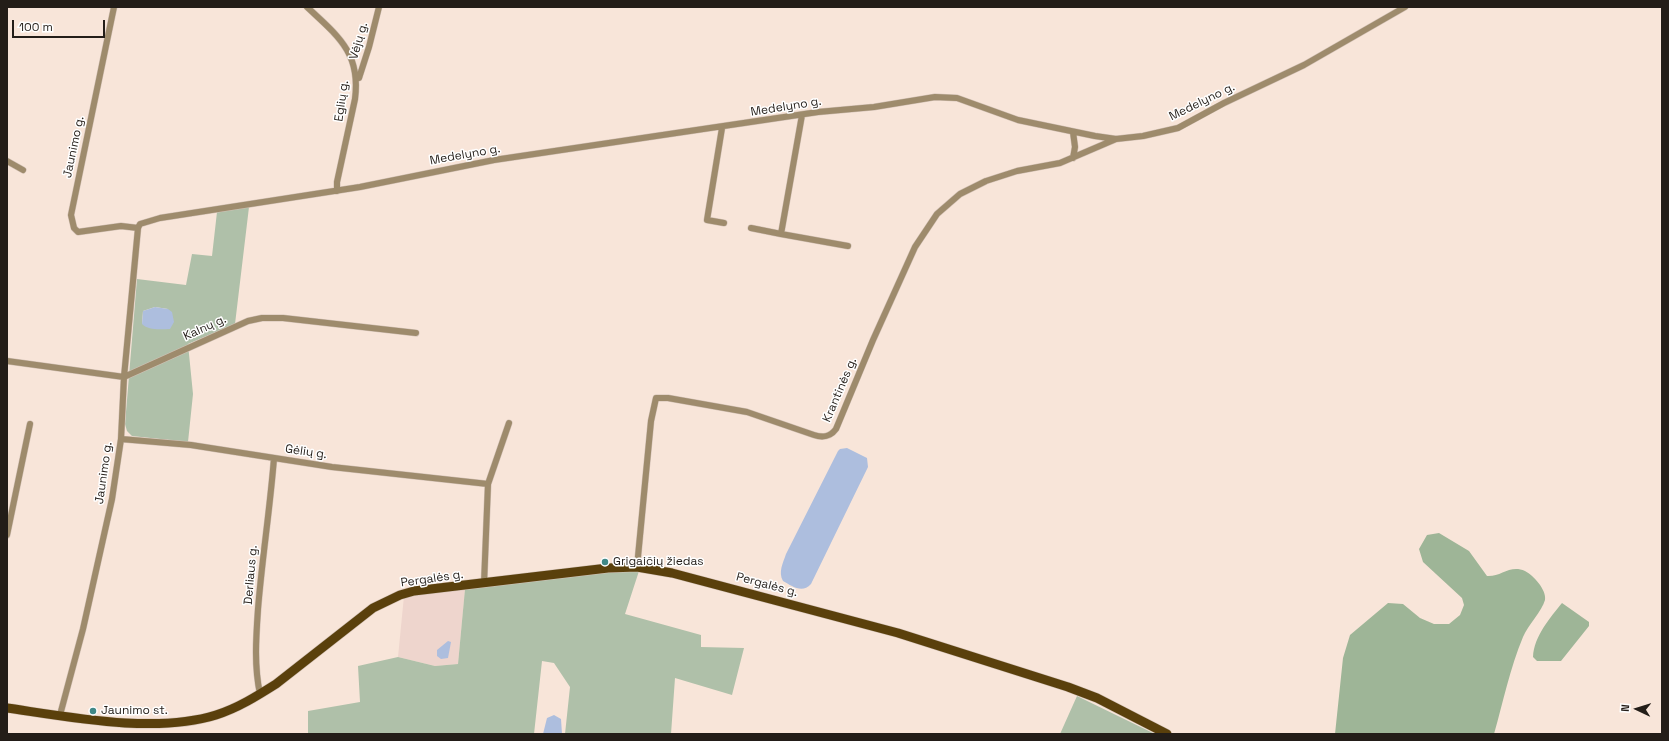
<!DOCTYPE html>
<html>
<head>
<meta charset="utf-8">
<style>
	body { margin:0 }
	#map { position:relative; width:1669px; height:741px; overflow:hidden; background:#f8e5d9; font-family:"Space Grotesk",sans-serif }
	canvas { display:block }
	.frame { position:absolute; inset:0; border:8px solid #231d18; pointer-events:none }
	.north { position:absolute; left:1617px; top:689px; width:40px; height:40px; -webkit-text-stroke:3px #fff; paint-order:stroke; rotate:274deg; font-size:11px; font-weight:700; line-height:16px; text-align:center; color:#231d18 }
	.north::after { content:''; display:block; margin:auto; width:14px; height:18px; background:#231d18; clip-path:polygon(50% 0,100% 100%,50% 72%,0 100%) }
	.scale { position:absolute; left:12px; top:20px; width:93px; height:18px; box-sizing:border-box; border:2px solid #231d18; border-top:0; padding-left:5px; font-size:12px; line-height:14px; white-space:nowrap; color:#231d18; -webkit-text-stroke:3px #fff; paint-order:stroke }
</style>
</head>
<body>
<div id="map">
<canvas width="1669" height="741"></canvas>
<div class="frame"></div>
<div class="north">N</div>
<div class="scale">100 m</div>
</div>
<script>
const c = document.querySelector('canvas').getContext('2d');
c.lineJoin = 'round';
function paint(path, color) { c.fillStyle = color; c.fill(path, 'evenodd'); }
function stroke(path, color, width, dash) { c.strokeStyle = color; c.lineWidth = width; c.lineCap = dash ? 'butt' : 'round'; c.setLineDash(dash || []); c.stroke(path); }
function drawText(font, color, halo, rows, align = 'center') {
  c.font = font + ' "Space Grotesk",sans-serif'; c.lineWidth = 3; c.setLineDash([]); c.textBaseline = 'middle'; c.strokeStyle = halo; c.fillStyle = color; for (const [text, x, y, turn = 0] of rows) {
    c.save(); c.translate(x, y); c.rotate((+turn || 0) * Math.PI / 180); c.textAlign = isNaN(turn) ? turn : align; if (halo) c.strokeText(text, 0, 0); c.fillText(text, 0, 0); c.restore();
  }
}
paint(new Path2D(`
	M465 589 458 664 435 666 398 657 404 596Z`), '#eed5cd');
paint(new Path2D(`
	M249 207 235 324 188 344 193 394 188 442 132 436 127 431 125 424 137 279 186 285 192 254 212 256 217 212ZM155 307 168 309 142 324 143 311Z
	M639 571 625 614 701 635V647L744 648 732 695 675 678 671 734H565L570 687 554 663 542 661 534 734H308V711L360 702 358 666 398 657 435 666 458 664 465 589 612 572Z
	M1077 696 1155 734H1060Z`), '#afc0a9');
paint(new Path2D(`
	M1439 533 1469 551 1487 576C1501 577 1510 564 1525 571 1533 575 1547 590 1545 600 1542 611 1528 625 1523 637 1510 668 1503 702 1494 734H1335L1343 658 1350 635 1388 603 1403 604 1420 618 1434 624H1449L1460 615 1464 605 1462 598 1423 562 1419 549 1427 535Z
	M1562 603 1589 622V626L1561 661H1537L1533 657C1534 636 1550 618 1562 603Z`), '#9eb597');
paint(new Path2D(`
	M155 307 168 309 172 312 174 322 170 329C161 329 149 331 142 324L143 311Z
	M847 448 867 458 868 467 811 584C802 594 792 586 783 581 778 572 783 563 786 554L838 451 840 449Z
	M448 641 451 642 448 658 441 659 437 656V650Z
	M554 715 561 719 562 734H543L547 718Z`), '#adbede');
const street = new Path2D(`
	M114 7 71 215 74 228 78 232 121 226 138 228
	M307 7C338 36 361 53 355 99L337 182V191
	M356 79 359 78 369 47 379 7
	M722 128 707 220 724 223
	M1073 158 1075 147 1073 132
	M7 161 23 170
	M751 228 781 234 802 115
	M781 234 848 246
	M7 361 124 377 248 321 262 318H283L416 333
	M121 439 191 445 332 467 488 484
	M7 535 30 424
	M637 567 651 421 656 398H668L747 412 814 435C823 438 830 437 836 429L873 340 915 247 937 214 960 194 986 181 1017 171 1060 163 1116 139
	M484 584 488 484 509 423
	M260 694C254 666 256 638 258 609 262 559 270 509 274 458
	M60 715 83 629 112 499 121 439 124 377 138 228 140 224 160 218 360 187 494 160 818 112 874 107 935 97 957 98 1018 120 1095 136 1116 139 1143 136 1178 128 1224 103 1304 65 1405 7`);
const primary = new Path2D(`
	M7 708C69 717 156 734 216 715 238 708 257 696 276 684L373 608 400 595 414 591 608 568 637 567 672 573 898 633 1068 687 1097 698 1167 734`);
stroke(street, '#d2c1b6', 7);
stroke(primary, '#d2c1b6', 10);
stroke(street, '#9e8b6c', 6);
stroke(primary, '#5a400c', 9);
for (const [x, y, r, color] of [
	[605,562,4,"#408887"],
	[93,711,4,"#408887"]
]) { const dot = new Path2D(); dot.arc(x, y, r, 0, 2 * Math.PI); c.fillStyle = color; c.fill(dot); stroke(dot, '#fff', 1.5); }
drawText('12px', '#231d18', '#fff', [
	["Vėjų g.",359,41,-74],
	["Eglių g.",342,101,-82],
	["Medelyno g.",1202,102,-26],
	["Medelyno g.",786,107,-9],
	["Jaunimo g.",74,147,-78],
	["Medelyno g.",465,155,-10],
	["Kalnų g.",205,328,-24],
	["Krantinės g.",840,390,-67],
	["Gėlių g.",306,452,8],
	["Jaunimo g.",104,473,-82],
	["Derliaus g.",251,575,-85],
	["Pergalės g.",432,579,-8],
	["Pergalės g.",767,585,15]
]);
drawText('12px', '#231d18', '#fff', [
	["Grigaičių žiedas",613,562],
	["Jaunimo st.",101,711]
], 'left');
</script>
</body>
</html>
